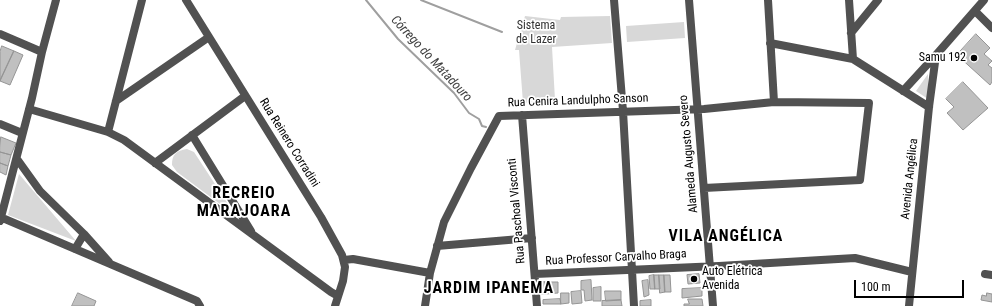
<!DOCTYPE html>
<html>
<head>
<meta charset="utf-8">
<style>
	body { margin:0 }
	#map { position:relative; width:992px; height:306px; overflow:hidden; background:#fff; font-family:"Roboto Condensed",sans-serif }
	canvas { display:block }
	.scale { position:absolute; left:854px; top:280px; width:110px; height:18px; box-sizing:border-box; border:2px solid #000; border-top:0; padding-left:5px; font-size:12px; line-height:14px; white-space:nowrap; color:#000; -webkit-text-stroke:3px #fff; paint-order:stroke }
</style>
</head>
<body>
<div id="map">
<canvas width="992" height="306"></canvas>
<div class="scale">100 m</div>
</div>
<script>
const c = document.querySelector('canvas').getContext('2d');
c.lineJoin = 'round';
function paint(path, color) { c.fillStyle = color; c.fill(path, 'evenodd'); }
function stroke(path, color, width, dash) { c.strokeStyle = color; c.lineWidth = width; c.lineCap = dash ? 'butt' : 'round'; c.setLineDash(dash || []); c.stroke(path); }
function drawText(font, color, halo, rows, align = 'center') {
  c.font = font + ' "Roboto Condensed",sans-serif'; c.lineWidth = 3.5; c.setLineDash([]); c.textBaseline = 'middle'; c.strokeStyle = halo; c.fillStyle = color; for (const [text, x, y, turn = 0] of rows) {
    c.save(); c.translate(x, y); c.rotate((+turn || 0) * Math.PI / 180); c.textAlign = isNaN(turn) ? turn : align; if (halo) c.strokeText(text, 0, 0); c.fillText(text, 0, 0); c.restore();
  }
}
paint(new Path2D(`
	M525 16 560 20 561 17 610 16 612 43 552 47 555 100 523 103 519 50H515Z
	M684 22 685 38 627 42 626 26Z
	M928 74V99L916 91Z
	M187 149 194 152 228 204 227 206 224 207 177 172 172 165C172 154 176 151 187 149Z
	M19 174 76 241 8 215Z`), '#d8d8d8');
stroke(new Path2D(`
	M366 0 398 39 454 93 469 113 479 119 482 126 486 127
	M421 0 502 32`), '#9f9f9f', 2);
const building = new Path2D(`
	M976 34 990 48 984 54 992 61 988 65 992 68V82L990 85 957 55Z
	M2 46 14 51 0 81V52Z
	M14 51 23 55 10 85 0 81Z
	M963 82 988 108 963 130 947 113 954 107 946 99Z
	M1 137 16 143 11 155 0 152Z
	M0 152 11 155 8 166 0 163Z
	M0 163 8 166 6 175 0 172Z
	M699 274 700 283 688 284 687 275Z
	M654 275H659L660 289H655Z
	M654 275 655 289H650L649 276Z
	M659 275H664L665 292 660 293Z
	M664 275H670L671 292H665Z
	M591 280 592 300 585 301 584 290H581V281Z
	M648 280 649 295 644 297 642 281Z
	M545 282 546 294H541L540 283Z
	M545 282H558V293L546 294Z
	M601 287V301H593V288Z
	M702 288V296L682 298V289Z
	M581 291 582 303 572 304 571 292Z
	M605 291H621V300L606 301Z
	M78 293 96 301 94 306H72Z
	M561 293H569V303L561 304Z
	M987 293 992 294V302L981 300 982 295 986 296Z
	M560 299 561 304H543V300Z
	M688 299H702L703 306H684V304H689Z
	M621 300 622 306H602V301Z
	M651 300V306H640V301Z`);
paint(building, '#c0c0c0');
stroke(building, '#959595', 1);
stroke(new Path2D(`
	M186 0 321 217 342 255 345 267 343 281 335 306
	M614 0 623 111 634 306
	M689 0 713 306
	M768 0 774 102
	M849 0 853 59
	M975 11 992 28
	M851 33 878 0
	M0 34 42 52
	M770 43 853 59 929 107
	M903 91 936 55
	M116 101 209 37
	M29 109 108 132 124 140 331 292 338 296
	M522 115 537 306
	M0 124 22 133
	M108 132 142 0
	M192 135 251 231
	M17 159 40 191 84 234 109 262
	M155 163 245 96
	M0 217 197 301 200 306
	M0 221 32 98 42 52 56 0
	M437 246 532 238
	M75 249 84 234
	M344 260 353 259 430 273
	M535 274 719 266 855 258 912 272
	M985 274 992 275
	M425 306 430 273 444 222 471 168 499 116 704 109 774 102 869 103 860 180 704 188
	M909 306 929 107 936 55 984 0`), '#515151', 8);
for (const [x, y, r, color] of [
	[974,58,4,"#000"],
	[694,279,4,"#000"]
]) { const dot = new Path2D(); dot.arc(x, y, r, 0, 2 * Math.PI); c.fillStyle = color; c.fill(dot); stroke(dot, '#fff', 1.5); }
drawText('12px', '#2f2f2f', '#fff', [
	["Sistema",536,26],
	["de Lazer",536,40]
]);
drawText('12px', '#000', '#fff', [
	["Samu 192",966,58],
	["Auto Elétrica",702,272,"left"],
	["Avenida",702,286,"left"]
], 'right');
drawText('12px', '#000', '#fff', [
	["Rua Cenira Landulpho Sanson",578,101,-2],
	["Rua Reinero Corradini",289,143,58],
	["Alameda Augusto Severo",689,154,-95],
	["Avenida Angélica",910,179,-84],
	["Rua Paschoal Visconti",517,211,-95],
	["Rua Professor Carvalho Braga",616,258,-3]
]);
drawText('italic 13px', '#404040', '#fff', [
	["Córrego do Matadouro",431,59,47]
]);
c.letterSpacing = '1px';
drawText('bold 16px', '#000', '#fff', [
	["RECREIO",244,194],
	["MARAJOARA",244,212],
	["VILA ANGÉLICA",726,237],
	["JARDIM IPANEMA",489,289]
]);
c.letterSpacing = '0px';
</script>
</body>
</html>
